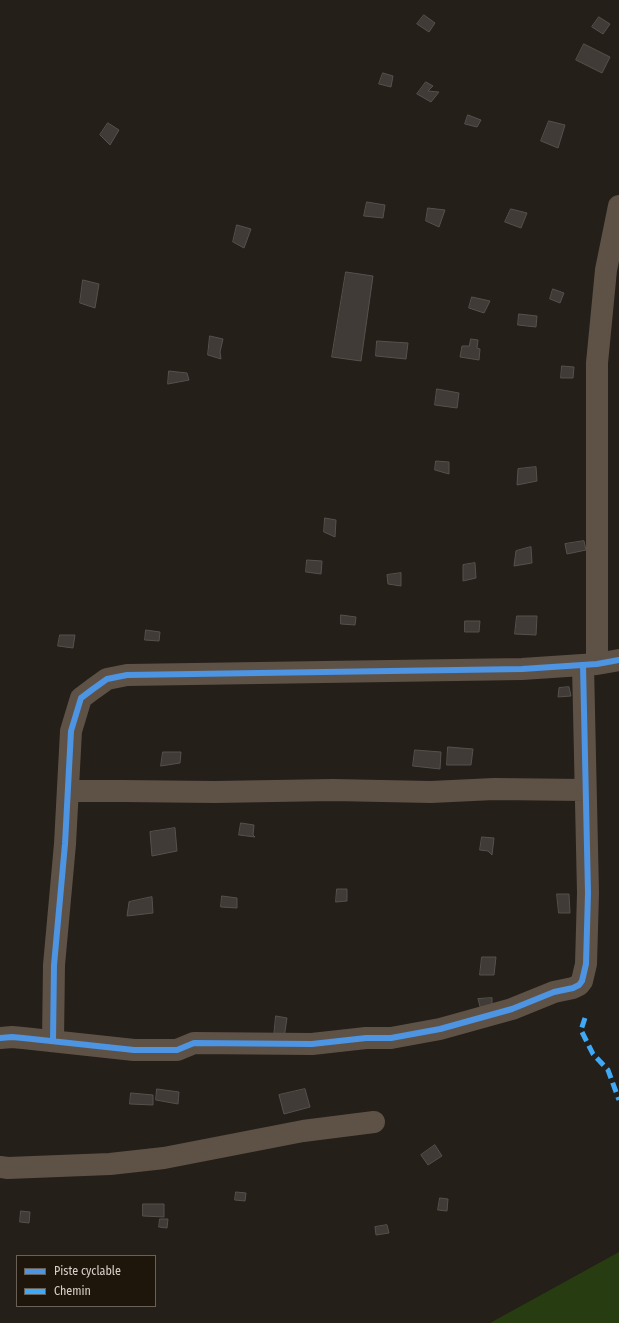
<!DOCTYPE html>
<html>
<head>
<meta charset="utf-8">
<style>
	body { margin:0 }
	#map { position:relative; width:619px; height:1323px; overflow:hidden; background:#241f19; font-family:"Fira Sans Condensed",sans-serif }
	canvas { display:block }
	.legend { position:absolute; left:16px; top:1255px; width:140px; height:52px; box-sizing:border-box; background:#1f160b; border:1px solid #696157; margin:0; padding:5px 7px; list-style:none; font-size:12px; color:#d8d1ca }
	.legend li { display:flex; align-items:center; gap:8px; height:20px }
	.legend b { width:20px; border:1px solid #696157 }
</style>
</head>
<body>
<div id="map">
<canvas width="619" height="1323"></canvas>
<ul class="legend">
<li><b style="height:5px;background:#4d94e3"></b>Piste cyclable</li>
<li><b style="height:5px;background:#3fa9f5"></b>Chemin</li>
</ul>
</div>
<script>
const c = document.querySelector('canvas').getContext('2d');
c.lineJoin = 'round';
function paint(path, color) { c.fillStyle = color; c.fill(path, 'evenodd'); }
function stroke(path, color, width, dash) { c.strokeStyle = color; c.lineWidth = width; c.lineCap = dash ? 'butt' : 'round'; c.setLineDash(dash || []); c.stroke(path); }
paint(new Path2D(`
	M619 1252V1323H490Z`), '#273c11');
const building = new Path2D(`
	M424 15 435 23 429 32 417 24Z
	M599 17 610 24 603 34 592 27Z
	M584 44 610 57 602 73 576 60Z
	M383 73 393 76 391 87 379 84Z
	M426 82 433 86 428 91 439 92 431 102 417 94Z
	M468 115 481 120 477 127 465 124Z
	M549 121 565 125 558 148 541 141Z
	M108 123 119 130 110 145 100 135Z
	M367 202 385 205 383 218 364 216Z
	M428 208 445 210 439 227 426 221Z
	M511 209 527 213 521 228 505 222Z
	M237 225 251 229 244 248 233 242Z
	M346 272 373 276 361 361 332 357Z
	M83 280 99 284 95 308 80 303Z
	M553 289 564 293 560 303 550 299Z
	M472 297 490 301 484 313 469 308Z
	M519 314 537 316 536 327 518 325Z
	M210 336 223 339 220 352 221 359 208 355Z
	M471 339 478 340 477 348 480 349 479 360 460 357 462 346H469Z
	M377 341 408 343 406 359 376 356Z
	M562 366 574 367 573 378H561Z
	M169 371 187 373 189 380 168 384Z
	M437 389 459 393 457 408 435 405Z
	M436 461 449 462V474L435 470Z
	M536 467 537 481 517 485 518 469Z
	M325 518 336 520 335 537 324 532Z
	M584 541 586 550 567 554 565 544Z
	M531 547 532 563 514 566 516 551Z
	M307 560 322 561 321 574 306 572Z
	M475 563 476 578 463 581V565Z
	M401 573V586L388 584 387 575Z
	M341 615 356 617 355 625 341 624Z
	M517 616H537L536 635 515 634Z
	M465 621H480L479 632H465Z
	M146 630 160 632 159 641 145 640Z
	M60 635H75L73 648 58 646Z
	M569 687 571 696 558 697 559 688Z
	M448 747 473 749 471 765H447Z
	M415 750 441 752 440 769 413 766Z
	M163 752H181L180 763 161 766Z
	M241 823 254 825 253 835 255 837 239 835Z
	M175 828 177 851 152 856 150 832Z
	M482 837 494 838 492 855 488 851 480 850Z
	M337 889H347V901L336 902Z
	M557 894H569L570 913H559Z
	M222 896 237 898V908L221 907Z
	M152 897 153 913 127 916 129 902Z
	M482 957H496L494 975H480Z
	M492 998V1008L481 1010 478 999Z
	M276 1016 287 1018 284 1038 274 1037Z
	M157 1089 179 1092 178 1104 156 1100Z
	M305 1089 310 1107 284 1114 279 1095Z
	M131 1093 153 1095V1105L130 1104Z
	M435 1145 442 1156 428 1165 421 1155Z
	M236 1192 246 1193 245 1201 235 1200Z
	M440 1198 448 1199 447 1211 438 1210Z
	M143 1204H164V1217L143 1216Z
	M21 1211 30 1212 29 1223 20 1222Z
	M160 1219H168L167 1228 159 1227Z
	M387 1225 389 1233 376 1235 375 1227Z`);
paint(building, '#403b36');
stroke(building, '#56514c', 1);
stroke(new Path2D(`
	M597 664V363L606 270 619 206
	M68 791H122L215 792 333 790 431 792 494 789 585 790
	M0 1038 12 1037 23 1038 134 1050H177L194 1043 312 1044 366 1038H391L440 1029 512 1009 554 992 573 988 579 985 582 981 586 964 588 893 583 665
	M53 1041 54 965 65 844 71 731 81 698 93 689 107 679 127 675 522 669 597 664 619 660
	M0 1167 8 1168 110 1164 164 1158 303 1131 374 1122`), '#5e5247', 22);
stroke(new Path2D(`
	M585 1018 581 1030 593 1054 608 1070 619 1100`), '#3fa9f5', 5, [10, 5]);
stroke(new Path2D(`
	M0 1038 12 1037 23 1038 134 1050H177L194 1043 312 1044 366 1038H391L440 1029 512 1009 554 992 573 988 579 985 582 981 586 964 588 893 583 665
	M53 1041 54 965 65 844 71 731 81 698 93 689 107 679 127 675 522 669 597 664 619 660`), '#4d94e3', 6);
</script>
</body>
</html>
